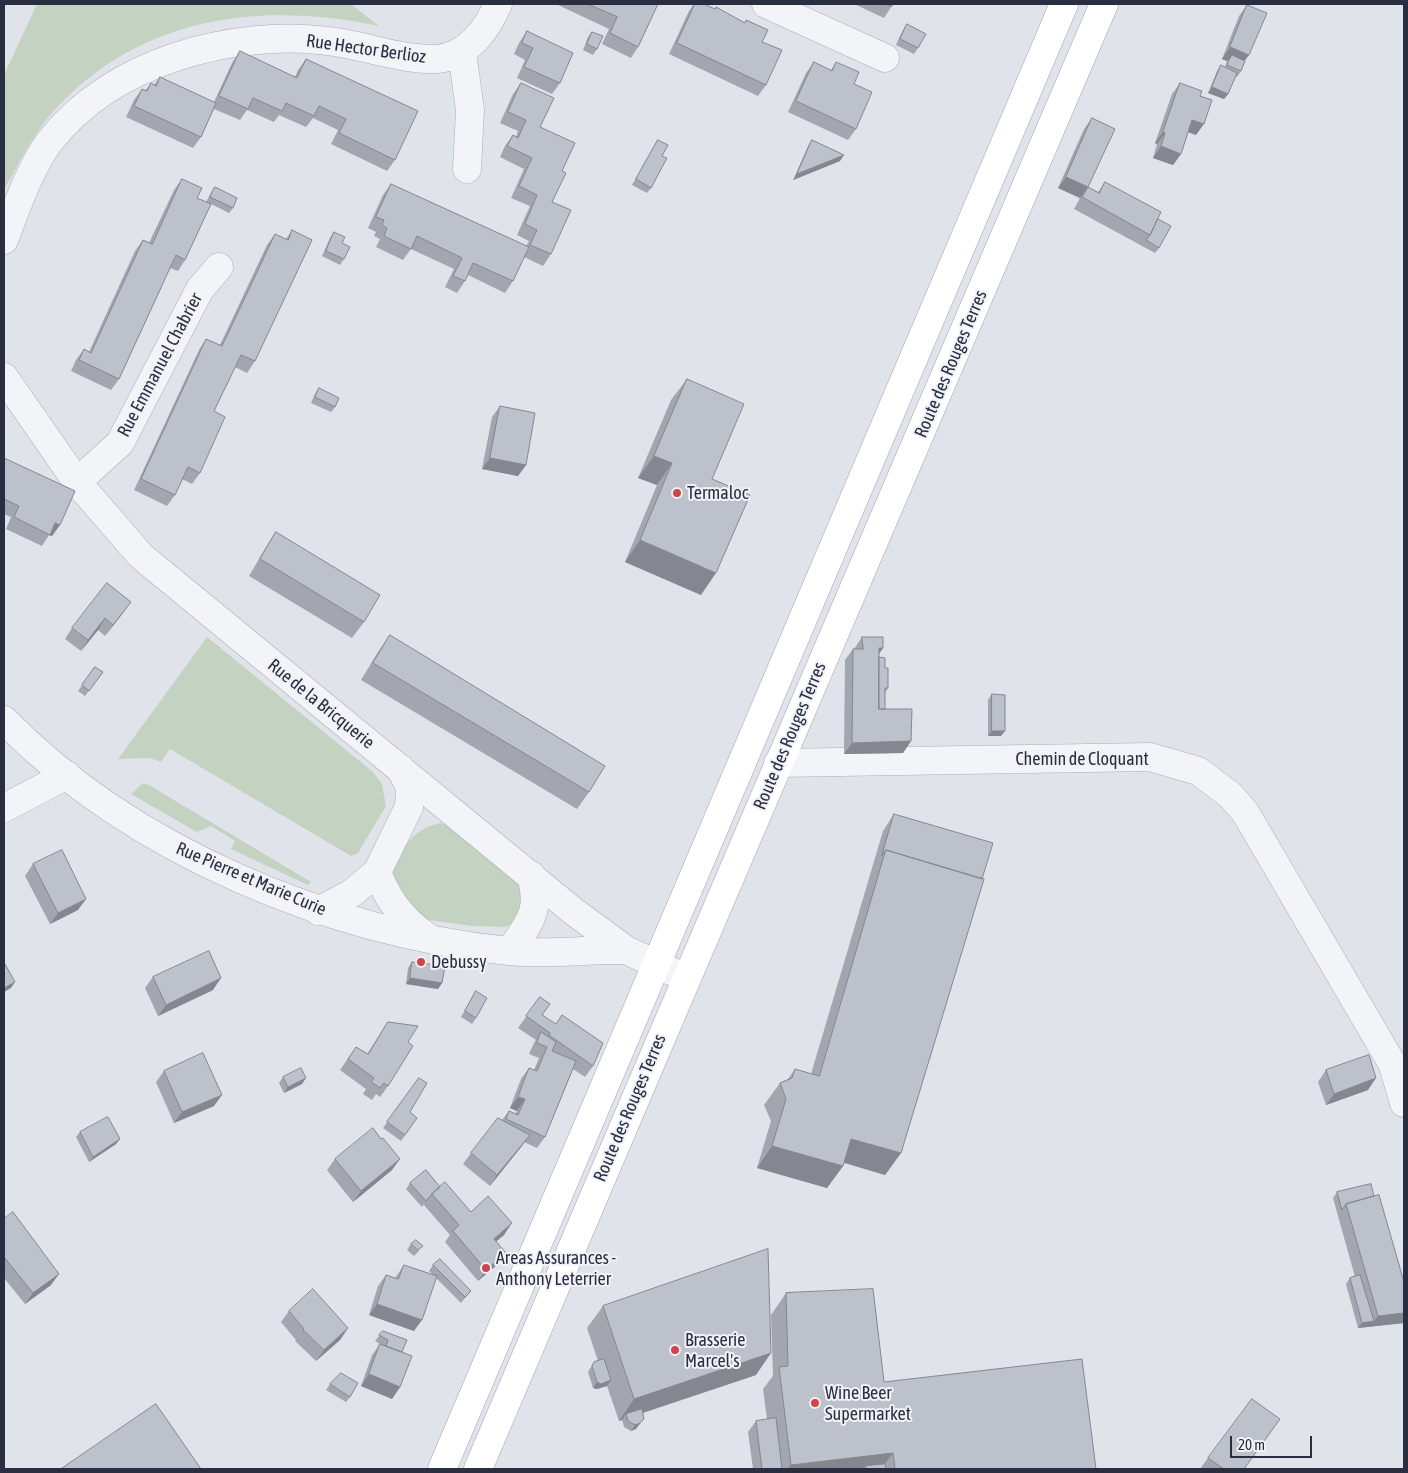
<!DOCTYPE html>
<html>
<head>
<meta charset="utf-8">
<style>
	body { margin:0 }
	#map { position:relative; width:1408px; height:1473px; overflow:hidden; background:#e0e3e9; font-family:"Asap Condensed",sans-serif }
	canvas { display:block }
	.frame { position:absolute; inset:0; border:5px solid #292f41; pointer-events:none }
	.scale { position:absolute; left:1230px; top:1436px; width:82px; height:22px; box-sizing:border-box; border:2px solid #292f41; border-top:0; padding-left:6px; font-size:15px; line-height:18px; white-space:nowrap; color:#292f41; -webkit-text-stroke:4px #f0f2f7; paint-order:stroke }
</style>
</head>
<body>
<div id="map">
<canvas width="1408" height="1473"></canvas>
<div class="frame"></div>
<div class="scale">20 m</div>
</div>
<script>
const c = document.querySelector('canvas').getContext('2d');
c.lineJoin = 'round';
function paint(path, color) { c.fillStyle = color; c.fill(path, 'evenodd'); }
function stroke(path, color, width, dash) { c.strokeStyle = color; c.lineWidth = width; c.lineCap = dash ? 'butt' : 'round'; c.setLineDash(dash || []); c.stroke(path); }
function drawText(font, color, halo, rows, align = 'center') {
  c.font = font + ' "Asap Condensed",sans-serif'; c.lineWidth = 4; c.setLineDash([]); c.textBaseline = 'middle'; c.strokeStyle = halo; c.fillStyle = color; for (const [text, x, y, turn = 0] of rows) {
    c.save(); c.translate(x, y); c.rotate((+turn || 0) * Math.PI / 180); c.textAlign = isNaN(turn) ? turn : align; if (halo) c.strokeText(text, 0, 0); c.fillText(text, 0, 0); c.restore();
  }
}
paint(new Path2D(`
	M37 4H351L379 26C255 0 132 18 47 119 30 140 18 165 5 188L4 75Z
	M207 637 373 772 382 784 386 806 358 853 351 856 170 749 161 762 150 758 118 759Z
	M143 783 149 785 311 882 308 885 231 849 235 841 211 826 197 832 131 794Z
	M440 823 455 828 513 876 520 886 522 910 512 924 505 927 472 926 423 919 400 900 390 867C404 846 414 829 440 823Z`), '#c4d3c1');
const minor = new Path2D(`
	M766 4 885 58
	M462 52 470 110 467 169
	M4 240C16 209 30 167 50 141 111 62 232 29 328 41 364 45 400 60 436 59 467 57 487 30 498 4
	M4 377 77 482 141 556 573 911 626 950 686 978
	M77 482 120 443 200 289 219 267
	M4 720C131 850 330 933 509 951 547 955 587 949 626 950
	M778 763 1150 757 1198 771 1230 795 1245 812 1393 1065 1404 1103
	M4 808 67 775
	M377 872C388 900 402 919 426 936
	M318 911 352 893 377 872 409 807 410 787 400 768
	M510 951C530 921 541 913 531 875`);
const major = new Path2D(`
	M442 1469 1064 4
	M478 1469C685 980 896 493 1104 4`);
stroke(minor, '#a9adb7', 29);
stroke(major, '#a0a5b5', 29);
stroke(minor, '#f3f4f7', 28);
stroke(major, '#fff', 28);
paint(new Path2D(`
	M556 4H658L638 47 631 58 602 44 609 29Z
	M694 4H704L715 9 716 7 762 42 766 85 758 96 669 54 689 11Z
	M854 4H893L884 18Z
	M1247 5 1245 61 1241 71 1237 77 1235 76 1228 94 1224 99 1208 93 1217 71 1221 65 1225 67 1227 61 1222 59 1239 16Z
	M907 24 918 48 914 54 896 45 903 30Z
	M527 31 560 83 552 94 517 78 525 60 514 54 519 43Z
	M592 32 597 49 593 55 583 50 588 37Z
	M240 51 295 77 298 70 306 59 395 160 387 171 331 144 338 130 313 118 306 127 279 115 274 122 247 110 240 120 214 109 201 137 193 148 126 117 134 100 142 89 145 91 151 83 154 85 160 77 214 102 232 63Z
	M814 62 831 70 836 62 854 84 856 129 848 140 788 112 806 73Z
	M521 83 540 127 562 171 552 202 551 254 543 266 524 257 513 281 505 293 468 275 465 281 457 293 445 287 454 269 411 249 403 260 376 247 380 239 374 236 376 232 368 228 383 195 391 184 526 246 529 241 517 235 530 206 511 198 524 169 500 157 505 146 513 135 516 137 518 131 500 123 513 94Z
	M1180 83 1200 96 1196 135 1188 132 1181 154 1173 165 1153 158 1157 144 1155 143 1172 94Z
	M1092 118 1088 187 1098 192 1105 182 1158 219 1159 248 1155 253 1074 209 1080 198 1058 188 1084 129Z
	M658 140 662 156 651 188 647 193 632 185Z
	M812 140 840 161 793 180 808 146Z
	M182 179 197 198 206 202 211 193 215 187 233 208 229 213 211 204 185 260 178 271 170 268 119 379 111 390 71 371 76 360 84 349 89 352 135 251 143 240 149 243 174 190Z
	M292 230 255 361 247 373 235 367 214 411 200 473 192 484 182 479 175 495 167 506 134 490 199 350 206 339 220 345 267 245 275 234 286 239Z
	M334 232 342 243 344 259 340 265 322 256 330 238Z
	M687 379 712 479 701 595 625 562 657 485 638 478 671 400Z
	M319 388 335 407 331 412 311 403 315 394Z
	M500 406 526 465 518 476 482 469 492 417Z
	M4 458 52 536 49 535 42 546 6 529 11 517 4 514Z
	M276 532 364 622 352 638 249 576 265 549Z
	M123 613 105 636 98 630 81 651 65 639 72 628Z
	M390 635 589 792 577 809 361 680 378 652Z
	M862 637 883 648 879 654V657L885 668 888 688 885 693V709L911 741 903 753 844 754 845 660 853 649H854Z
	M95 667 103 672 85 696 78 691Z
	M992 694 1001 736H988V700Z
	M894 814 901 1153 885 1175 844 1163 843 1166 827 1188 757 1168 771 1121 764 1105 780 1083 788 1079 795 1069 811 1074 883 831Z
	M33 864 78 910 50 924 25 876Z
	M412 962 442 983 438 989 406 984 408 968Z
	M153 977 213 990 158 1016 145 988Z
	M476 991V1018L472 1024 461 1017Z
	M540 997 543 1015 593 1066 585 1077 573 1069 545 1137 537 1148 524 1142 490 1186 463 1164 471 1153 502 1120 509 1111 515 1114 517 1111 510 1108 516 1092 521 1079 529 1068 534 1070 539 1058 529 1054 534 1043 536 1040 518 1028Z
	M388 1022 408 1042 388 1086 380 1097 376 1094 372 1100 363 1094 366 1089 340 1070 356 1047 367 1054Z
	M1326 1070 1368 1090 1326 1105 1318 1082Z
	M164 1071 214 1106 174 1123 156 1082Z
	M283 1077 302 1084 284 1093 279 1083Z
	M419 1078 410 1112 417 1118 401 1141 383 1128Z
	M80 1132 120 1139 116 1144 89 1162 76 1137Z
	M335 1159 392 1170 353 1202 327 1170Z
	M410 1183 440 1187 471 1212 504 1235 496 1241 498 1264 478 1281 445 1242 450 1235 424 1205V1204L422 1207 406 1189Z
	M1371 1184 1404 1323 1358 1328 1346 1284 1350 1278 1355 1277 1333 1198 1337 1192Z
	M4 1219 51 1285 25 1304 4 1278Z
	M411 1244 419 1251 414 1256 407 1250Z
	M404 1265 433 1275 429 1271 433 1265 471 1291 461 1303 436 1278 414 1331 369 1315 378 1286 386 1275 395 1278Z
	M786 1293 884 1382 1096 1469H753L748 1432 756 1421 767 1419 763 1389 773 1376 771 1315Z
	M603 1306 756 1375 643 1413 644 1419 636 1429 631 1431 624 1427 622 1420 619 1421 607 1386 597 1389 593 1388 588 1372 594 1362 598 1361 587 1328Z
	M289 1311 348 1328 340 1340 316 1361 295 1341 296 1340 281 1322Z
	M383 1331 402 1352 400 1387 392 1399 361 1386 372 1355 380 1344 375 1341Z
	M330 1384 350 1397 346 1402 326 1390Z
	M1208 1458 1245 1469H1200Z`), '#a3a6af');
paint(new Path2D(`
	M1230 47 1249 55 1241 66 1232 55 1227 61 1222 59Z
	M1212 87 1228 94 1224 99 1208 93Z
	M1192 120 1204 124 1196 135 1185 131Z
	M1163 132 1165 133 1157 144 1155 143Z
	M1161 146 1181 154 1173 165 1153 158Z
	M844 155 840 161 793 180 797 174Z
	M1066 177 1088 187 1080 198 1058 188Z
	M654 456 672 463 657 485 638 478Z
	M490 458 526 465 518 476 482 469Z
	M55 523 60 525 52 536 49 535Z
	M640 540 716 573 701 595 625 562Z
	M131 602 123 613 105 636 113 625Z
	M105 618 98 630 81 651 88 640Z
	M879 648H883L875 659Z
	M992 731H1005L1001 736H988Z
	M911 741 903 753 844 754 852 743Z
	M86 899 78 910 50 924 58 913Z
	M221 978 213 990 158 1016 166 1005Z
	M410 978 442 983 438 989 406 984Z
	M15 982 11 988 4 992V988Z
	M306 1078 302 1084 284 1093 288 1087Z
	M1376 1078 1368 1090 1326 1105 1334 1094Z
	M222 1095 214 1106 174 1123 182 1112Z
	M518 1097 525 1099 517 1111 510 1108Z
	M530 1135 522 1146 490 1186 497 1175Z
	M120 1139 116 1144 89 1162 93 1157Z
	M851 1139 901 1153 885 1175 836 1160Z
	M772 1146 843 1166 827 1188 757 1168Z
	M400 1159 392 1170 353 1202 361 1191Z
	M512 1223 504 1235 486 1250 494 1239Z
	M506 1253 498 1264 478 1281 486 1270Z
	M59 1274 51 1285 25 1304 33 1293Z
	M377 1304 422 1320 414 1331 369 1315Z
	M1404 1313V1323L1358 1328 1362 1323 1374 1321 1378 1316Z
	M348 1328 340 1340 316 1361 324 1350Z
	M771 1353 756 1375 627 1418 626 1414 622 1420 619 1421 634 1399Z
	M369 1374 400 1387 392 1399 361 1386Z
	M611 1380 607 1386 597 1389 593 1388 597 1382Z
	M640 1423 636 1429 631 1431 635 1425Z
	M893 1453 881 1469 866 1466 863 1469H788L791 1465Z`), '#84878f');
const building = new Path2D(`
	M588 4H658L638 47 610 33 617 17Z
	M695 4H704L715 9 716 7 745 23 746 20 768 30 762 42 782 50 766 85 677 43Z
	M886 4H893L892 6Z
	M1247 5 1267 13 1249 55 1230 47Z
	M907 24 926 34 918 48 900 39Z
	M527 31 573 53 560 83 524 67 533 48 522 43Z
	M592 32 603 36 597 49 587 44Z
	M240 51 297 78 306 59 418 111 395 160 339 133 346 119 319 106 314 116 286 103 282 111 253 98 248 109 219 96Z
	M1232 55 1245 61 1241 71 1227 65Z
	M814 62 832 71 836 62 859 72 854 84 872 92 856 129 796 101Z
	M1221 65 1237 73 1228 94 1212 87Z
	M160 77 216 103 201 137 134 106 142 89 147 91 151 83 156 86Z
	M521 83 554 98 540 127 575 143 562 171 566 173 552 202 571 210 551 254 530 245 537 230 525 224 537 195 519 186 532 158 507 146 513 135 518 138 526 120 508 112Z
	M1180 83 1202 91 1200 96 1212 100 1204 124 1192 120 1181 154 1161 146 1165 133 1163 132Z
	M1092 118 1115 129 1088 187 1066 177Z
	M658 140 668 145 662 156 667 158 651 188 636 179Z
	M812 140 844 155 797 174Z
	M182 179 202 188 197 198 211 204 185 260 176 255 119 379 79 360 84 349 91 353 143 240 152 244Z
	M1105 182 1161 212 1150 235 1082 197 1088 187 1099 193Z
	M391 184 529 247 513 281 473 263 465 281 453 276 462 258 417 236 411 249 384 236 387 228 382 225 384 220 376 217Z
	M215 187 237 198 233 208 210 197Z
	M1158 219 1171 226 1159 248 1146 240 1150 235Z
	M292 230 312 240 255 361 241 355 214 411 225 417 200 473 188 467 175 495 141 479 206 339 222 346 275 234 288 240Z
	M334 232 345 237 342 243 350 247 344 259 326 251Z
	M687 379 744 404 712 479 750 495 716 573 640 540 672 463 654 456Z
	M319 388 339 398 335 407 315 397Z
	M500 406 535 413 526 465 490 458Z
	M4 458 75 491 60 525 55 523 50 535 14 517 19 506 4 499Z
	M276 532 380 595 364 622 260 559Z
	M107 583 131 602 113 625 105 618 88 640 72 628Z
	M390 635 605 766 589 792 373 663Z
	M862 637H883V648H879V709H912L911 741 852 743 853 649H863Z
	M879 657 885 658V668H888V688H885V709H879Z
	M95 667 103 672 89 691 82 685Z
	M992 694 1005 695V731H992Z
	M894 814 993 843 982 879 886 850 882 855Z
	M62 850 86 899 58 913 33 864Z
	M886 850 984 879 901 1153 851 1139 843 1166 772 1146 786 1099 780 1083 792 1078 795 1069 819 1076Z
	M209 951 221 978 166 1005 153 977Z
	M412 962 445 966 442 983 410 978Z
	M4 964H5L15 982 4 988Z
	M476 991 487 998 476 1018 465 1011Z
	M540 997 550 1004 542 1015 556 1024 562 1015 603 1043 593 1066 549 1035 550 1033 526 1016Z
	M388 1022 418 1026 408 1042 413 1046 388 1086 384 1083 380 1088 371 1082 374 1078 348 1059 356 1047 368 1054Z
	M541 1032 556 1042 552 1051 576 1061 545 1137 506 1119 509 1111 518 1115 525 1099 518 1097 524 1080 529 1068 537 1071 547 1047 537 1043Z
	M203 1053 222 1095 182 1112 164 1071Z
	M1369 1055 1376 1078 1334 1094 1326 1070Z
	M301 1068 306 1078 288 1087 283 1077Z
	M419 1078 427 1083 410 1112 417 1118 405 1135 387 1122Z
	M108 1117 120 1139 93 1157 80 1132Z
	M498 1118 530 1135 497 1175 471 1153Z
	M373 1128 381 1139 383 1138 400 1159 361 1191 335 1159Z
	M426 1170 440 1187 432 1194 426 1201 410 1183Z
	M445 1182 471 1212 488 1196 512 1223 494 1239 506 1253 486 1270 453 1231 459 1225 432 1194Z
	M1371 1184 1374 1196 1346 1204 1342 1210 1337 1192Z
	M1379 1195 1404 1282V1313L1378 1316 1346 1204Z
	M13 1212 59 1274 33 1293 4 1257V1219Z
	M416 1240 423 1246 418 1250 411 1244Z
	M768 1249 771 1353 634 1399 603 1306Z
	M440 1259 471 1291 465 1297 433 1265Z
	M404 1265 437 1276 422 1320 377 1304 386 1275 398 1279Z
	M1360 1275 1374 1321 1362 1323 1350 1278Z
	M313 1289 348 1328 324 1350 303 1330 304 1329 289 1311Z
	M873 1289 884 1382 1082 1359 1096 1469H895L893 1453 791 1465 779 1367 788 1366 786 1293Z
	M383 1331 407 1340 402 1352 386 1346 388 1340 379 1335Z
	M380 1344 412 1356 400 1387 369 1374Z
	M604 1359 611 1380 601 1384 597 1382 592 1366 594 1362Z
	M341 1373 358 1383 350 1397 330 1384Z
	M1252 1399 1280 1419 1244 1469H1224L1208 1458Z
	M156 1404 201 1469H61Z
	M642 1409 644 1419 640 1423 635 1425 628 1421 626 1414Z
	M776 1418 782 1469H762L756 1421Z
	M885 1464 886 1469H866V1466Z`);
paint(building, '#bdc1cc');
stroke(building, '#84878f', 1);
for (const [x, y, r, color] of [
	[677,493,5,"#ce454a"],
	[421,962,5,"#ce454a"],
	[486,1268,5,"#ce454a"],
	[675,1350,5,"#ce454a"],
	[815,1403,5,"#ce454a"]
]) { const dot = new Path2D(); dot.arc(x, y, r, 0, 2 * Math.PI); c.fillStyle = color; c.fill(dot); stroke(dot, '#f0f2f7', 2); }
drawText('18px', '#292f41', '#f0f2f7', [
	["Rue Hector Berlioz",366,49,8],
	["Route des Rouges Terres",951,364,-67],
	["Rue Emmanuel Chabrier",160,365,-62],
	["Rue de la Bricquerie",321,704,39],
	["Route des Rouges Terres",790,736,-67],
	["Chemin de Cloquant",1082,759],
	["Rue Pierre et Marie Curie",251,879,23],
	["Route des Rouges Terres",630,1108,-67]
]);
drawText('18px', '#292f41', '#f0f2f7', [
	["Termaloc",687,493],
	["Debussy",431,962],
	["Areas Assurances -",496,1258],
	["Anthony Leterrier",496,1279],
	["Brasserie",685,1340],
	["Marcel's",685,1361],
	["Wine Beer",825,1393],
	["Supermarket",825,1414]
], 'left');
</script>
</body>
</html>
